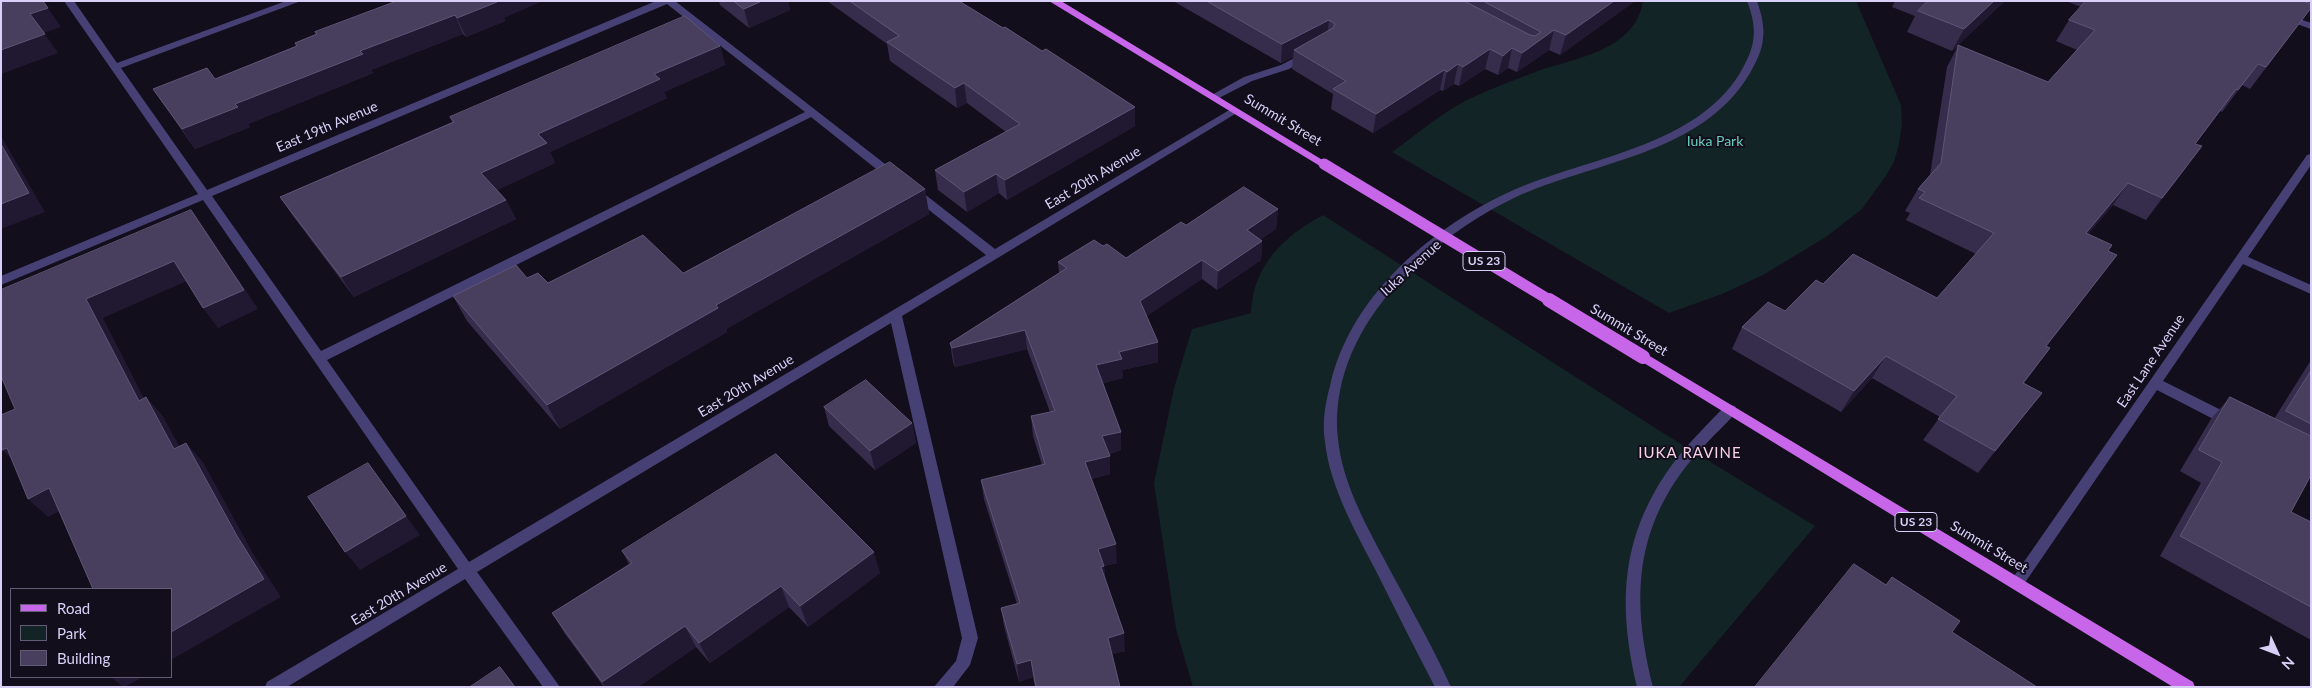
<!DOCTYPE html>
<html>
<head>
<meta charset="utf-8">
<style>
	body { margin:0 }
	#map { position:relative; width:2312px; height:688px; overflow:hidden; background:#120e1c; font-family:Lato,sans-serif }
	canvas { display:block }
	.frame { position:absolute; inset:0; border:2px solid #d9d0f8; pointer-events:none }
	.legend { position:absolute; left:10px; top:588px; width:162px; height:90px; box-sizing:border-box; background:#120e1c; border:1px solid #625c74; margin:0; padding:6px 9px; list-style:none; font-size:15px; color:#d9d0f8 }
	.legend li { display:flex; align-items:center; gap:10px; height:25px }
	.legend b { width:25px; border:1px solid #625c74 }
	.north { position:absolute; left:2252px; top:628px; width:50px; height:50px; -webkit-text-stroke:4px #120e1c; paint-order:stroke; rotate:133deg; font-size:14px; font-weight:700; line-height:20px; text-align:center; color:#d9d0f8 }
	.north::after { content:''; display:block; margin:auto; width:18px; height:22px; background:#d9d0f8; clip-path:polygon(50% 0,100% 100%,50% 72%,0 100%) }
</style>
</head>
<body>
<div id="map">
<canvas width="2312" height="688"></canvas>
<div class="frame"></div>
<ul class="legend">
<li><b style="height:6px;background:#c766e9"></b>Road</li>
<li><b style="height:14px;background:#122425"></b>Park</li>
<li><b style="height:14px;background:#483f5e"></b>Building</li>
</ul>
<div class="north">N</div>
</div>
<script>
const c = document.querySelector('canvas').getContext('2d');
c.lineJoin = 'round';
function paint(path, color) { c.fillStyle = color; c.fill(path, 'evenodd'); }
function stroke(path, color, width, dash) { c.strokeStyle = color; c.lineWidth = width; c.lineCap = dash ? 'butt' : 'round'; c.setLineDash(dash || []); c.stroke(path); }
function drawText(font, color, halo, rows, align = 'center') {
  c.font = font + ' Lato,sans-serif'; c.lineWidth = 4; c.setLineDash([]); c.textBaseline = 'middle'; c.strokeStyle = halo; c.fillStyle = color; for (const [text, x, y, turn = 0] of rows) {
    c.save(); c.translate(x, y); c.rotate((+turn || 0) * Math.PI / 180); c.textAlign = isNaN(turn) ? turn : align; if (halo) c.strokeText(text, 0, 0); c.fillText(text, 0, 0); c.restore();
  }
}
paint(new Path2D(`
	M1643 1H1856L1901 105 1902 124 1899 144 1894 162 1885 177 1862 209 1826 237 1763 275 1722 294 1669 313 1392 152C1416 135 1441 113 1467 100 1490 89 1514 80 1538 71 1575 58 1635 51 1643 1Z
	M1323 215 1660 431 1815 526 1679 687H1193L1176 629 1154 483 1174 388 1192 329 1251 313C1253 265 1283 237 1323 215Z`), '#122425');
paint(new Path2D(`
	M64 1H74L117 63 286 1H301L121 68 207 190 656 1H675L898 174 899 177 898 180H890L811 117 327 360 469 562 986 255 910 195 908 192 910 189H918L995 249 1231 109H1239L1240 111 902 316 978 638 970 665 953 687H934L956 661 962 638 891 323 477 572 560 687H543L465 579 287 687H265L267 682 458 569 203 200 1 285V276L198 194ZM667 4 805 112 321 351 212 196Z
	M1747 1H1757C1767 30 1766 46 1750 73 1702 155 1593 161 1514 198 1425 241 1327 331 1338 439 1342 481 1364 521 1383 557 1406 600 1431 643 1451 687H1435C1415 649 1396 611 1377 573 1356 532 1330 488 1325 442 1322 423 1325 404 1330 386 1349 299 1427 231 1505 194 1580 158 1694 149 1740 73 1756 46 1758 30 1747 1Z
	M2286 14 2311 23V29L2283 19 2281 17Z
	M1306 52 1309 53V57L1289 69 1252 81 1217 99 1213 100 1208 97 1244 77 1281 65Z
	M2311 154V165L2248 257 2311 285V294L2243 264 2163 381 2235 417 2237 421 2235 425H2225L2157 390 2022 587 2017 589 2012 587 2010 583 2012 579 2307 155Z
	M1730 405 1735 406 1737 410 1735 414C1716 434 1695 453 1679 476 1632 543 1634 611 1653 687H1637C1618 606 1620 539 1669 469 1685 446 1706 426 1725 406Z`), '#474075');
paint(new Path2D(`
	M1049 1H1061L1329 164 1324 167 1320 166Z
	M1643 352 2193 682 2195 687H2173L1639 360 1637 357 1639 354Z`), '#c766e9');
stroke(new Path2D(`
	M1324 164 1551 301`), '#c766e9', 11);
stroke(new Path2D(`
	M1549 300 1643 357`), '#c766e9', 14);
paint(new Path2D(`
	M397 1 504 18 505 21 466 37 463 34 371 70 373 73 248 124 250 127 195 149 153 89 215 79 296 46 295 43 316 35 315 32Z
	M719 1H788L790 10 749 28 720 5Z
	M827 1H959L1135 107V126L1007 200 999 193 967 212 938 190 935 170 1006 132 967 103 957 108 890 61 887 44Z
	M1173 1H1635L1560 55 1549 50 1517 72 1508 68 1498 75 1485 69 1459 86 1454 84 1443 91 1440 90 1373 133 1331 109 1333 94 1292 69 1293 57 1281 63Z
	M1895 1H2005L1958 45 2048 82 2077 50 2056 41 2069 20 2081 7 2066 1H2311V8L2250 89 2242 85 2222 112 2220 111 2195 144 2186 168 2146 220 2113 205 2088 234 2108 251 2100 277 2046 346 2034 370 2024 383 2042 393 1978 473 1923 440 1940 417 1872 378 1841 412 1732 349 1742 327 1785 311 1823 284 1937 298 1976 254 1906 220 1910 213 1905 211 1918 189 1930 175 1947 67 1958 46 1952 51 1907 32 1915 16 1892 7Z
	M720 46 725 65 664 92 667 98 550 152 555 163 497 190 506 200 516 219 354 297 293 216 280 197 452 122 450 117Z
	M925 189 929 214 726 329 727 332 560 429 467 321 453 296 548 283 683 273Z
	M1278 209 1276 229 1261 239 1262 241 1261 260 1217 290 1202 279 1146 316 1158 362 1122 370 1123 378 1103 383 1121 432V450L1109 454 1110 474 1091 479 1117 563 1104 566 1105 578 1125 651 1112 654 1120 687H1035L1033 677 1019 682 1004 626 1001 608 1017 604 984 499 981 480 1042 465 1033 436 1031 416 1050 412 1027 349 955 367 953 362 950 343 1059 273 1058 262 1103 246 1126 258 1186 225Z
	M2311 360V475L2291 512 2311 527V640L2160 556 2201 483 2180 471 2211 419 2230 397 2274 419Z
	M824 407 912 423 916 443 875 470 829 426Z
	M622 551 880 573 808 627 789 607 710 663 696 647 638 687H604L565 634 552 613 629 564Z`), '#362d4c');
paint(new Path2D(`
	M43 1 61 27 43 33 30 14Z
	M495 1H543L504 18 505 21 466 37 457 18Z
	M762 1H788L790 10 749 28 744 9Z
	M1614 1H1635L1560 55 1566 35Z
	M1994 1H2005L1952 51 1964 29Z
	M455 15 463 34 371 70 373 73 248 124 250 127 195 149 182 129 235 104 360 51Z
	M1329 20 1327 39 1294 50 1293 57 1281 63 1282 44Z
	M1554 30 1549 50 1517 72 1522 53Z
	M45 34 58 53 1 74V50Z
	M720 46 725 65 664 92 667 98 550 152 555 163 491 193 481 173 538 134 654 74Z
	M1512 48 1508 68 1498 75 1503 56Z
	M1490 49 1485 69 1459 86 1463 67Z
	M1458 64 1454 84 1443 91 1447 72Z
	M1444 70 1440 90 1373 133 1376 114Z
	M964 83 967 103 957 108 955 88Z
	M1135 107V126L1007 200 1005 180Z
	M1 136 45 212 1 229Z
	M2202 146 2186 168 2146 220 2162 198Z
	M996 174 999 193 967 212 964 192Z
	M2128 183 2113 205 2070 255 2086 233Z
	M925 189 929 214 726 329 727 332 560 429 547 405 716 305Z
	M506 200 516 219 354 297 341 277Z
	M1278 209 1276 229 1245 250 1247 230Z
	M191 210 205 229 258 309 218 328 203 308Z
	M1262 241 1261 260 1217 290 1218 271Z
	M2117 255 2100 277 2030 368 2046 346Z
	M1202 260V279L1140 321V301Z
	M174 261 189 280 103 318 155 420 139 401 86 299Z
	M1025 330 1027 349 955 367 952 348Z
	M1158 342V362L1122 370 1123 378 1097 384 1096 365 1119 352Z
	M2050 348 2034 370 2007 404 2023 383Z
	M1886 356 1872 378 1841 412 1854 391Z
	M2042 393 2025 414 1978 473 1995 451Z
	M146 397 163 416 191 468 174 449Z
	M912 423 916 443 875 470 870 451Z
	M1121 432V450L1103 455 1102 436Z
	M186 443 203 462 254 555 281 597 171 660V632L237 536Z
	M7 448 22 469 2 450Z
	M1110 456V474L1086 480 1085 462Z
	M368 463 420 535 360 570 345 552Z
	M49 488 68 507 48 517 28 499Z
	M1116 544 1117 563 1099 567 1098 549Z
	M874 552 880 573 808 627 800 606Z
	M1104 566 1105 585 1101 567Z
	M781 586 789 607 710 663 699 643Z
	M685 626 696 647 638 687H605L602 682Z
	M1124 633 1125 651 1109 655 1108 638Z
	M1031 660 1033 677 1019 682 1017 664Z
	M111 677H143L125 687H123Z`), '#201931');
const building = new Path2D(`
	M1 1H43L48 8 30 14 45 34 1 50Z
	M397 1H496L497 2 457 18 455 15 360 51 363 54 235 104 238 107 182 129 153 89 207 68 215 79 297 46 295 43 317 34 315 32Z
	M734 1H762L744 9Z
	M850 1H959L1003 28 1005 27 1042 51 1046 49 1135 107 1005 180 996 174 964 192 935 170 1020 124 964 83 955 88 887 42 899 36Z
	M1207 1H1464L1530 35 1535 36 1541 32 1483 1H1614L1566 35 1554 30 1522 53 1512 48 1503 56 1490 49 1463 67 1458 64 1447 72 1444 70 1376 114 1333 89 1346 81 1294 50 1333 28 1335 24 1329 20 1282 44Z
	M1928 1H1994L1964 29 1918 11Z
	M2086 1H2304L2311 4V8L2266 67 2258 64 2238 90 2236 89 2195 144 2202 146 2162 198 2128 183 2086 233 2112 245 2108 251 2117 255 2046 346 2050 348 2023 383 2042 393 1995 451 1938 419 1957 396 1886 356 1854 391 1742 327 1768 302 1785 311 1816 280 1823 284 1853 254 1937 298 1994 233 1919 198 1925 192 1918 189 1941 163 1958 45 2048 82 2095 30 2069 20Z
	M685 16 720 46 654 74 660 79 538 134 547 143 481 173 506 200 341 277 280 197 454 122 450 117Z
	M1 144 29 193 1 204Z
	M890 162 925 189 716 305 718 308 547 405 453 296 516 265 527 278 538 273 548 283 643 235 683 273Z
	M1244 187 1278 209 1247 230 1262 241 1218 271 1202 260 1140 301 1158 342 1119 352 1122 359 1096 365 1121 432 1102 436 1110 456 1085 462 1116 544 1098 549 1104 566 1101 567 1124 633 1108 638 1120 687H1036L1031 660 1017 664 1001 608 1020 603 981 480 1045 464 1031 416 1055 411 1025 330 952 348 950 343 1067 268 1058 262 1094 240 1103 246 1107 244 1126 258 1181 222 1186 225Z
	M191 210 244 290 203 308 174 261 86 299 139 401 146 397 174 449 186 443 237 536 264 579 171 632V589H93L49 488 28 499 7 448 2 450 1 449V415L15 409 1 376V290Z
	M2311 371V424L2286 411Z
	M866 380 912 423 870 451 824 407Z
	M2230 397 2311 436V475L2291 512 2311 522 2310 526 2311 527V607L2180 536 2222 462 2199 450Z
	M776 454 874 552 800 606 781 586 699 643 685 626 602 682 552 613 632 563 622 551Z
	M368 463 406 516 345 552 308 497Z
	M1854 564 1886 585 1892 577 1960 621 1952 632 2037 687H1755Z
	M500 667 515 687H470Z`);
paint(building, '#483f5e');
stroke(building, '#5e5676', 1);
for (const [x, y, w] of [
	[1484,261,42],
	[1916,522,42]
]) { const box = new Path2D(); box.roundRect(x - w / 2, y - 9.5, w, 19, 4); c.fillStyle = '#120e1c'; c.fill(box); stroke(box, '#d9d0f8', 1); }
drawText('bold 12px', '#d9d0f8', null, [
	["US 23",1484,261],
	["US 23",1916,522]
]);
drawText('14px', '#d9d0f8', '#120e1c', [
	["Summit Street",1283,120,31],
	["East 19th Avenue",327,127,-23],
	["East 20th Avenue",1093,178,-31],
	["Iuka Avenue",1411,268,-42],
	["Summit Street",1629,330,31],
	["East Lane Avenue",2151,361,-56],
	["East 20th Avenue",746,386,-31],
	["Summit Street",1989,547,31],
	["East 20th Avenue",399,594,-31]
]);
drawText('14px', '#67cebf', '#120e1c', [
	["Iuka Park",1715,141]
]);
c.letterSpacing = '1px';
drawText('15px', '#f9d2e6', '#120e1c', [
	["IUKA RAVINE",1690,453]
]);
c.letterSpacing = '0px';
</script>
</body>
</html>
